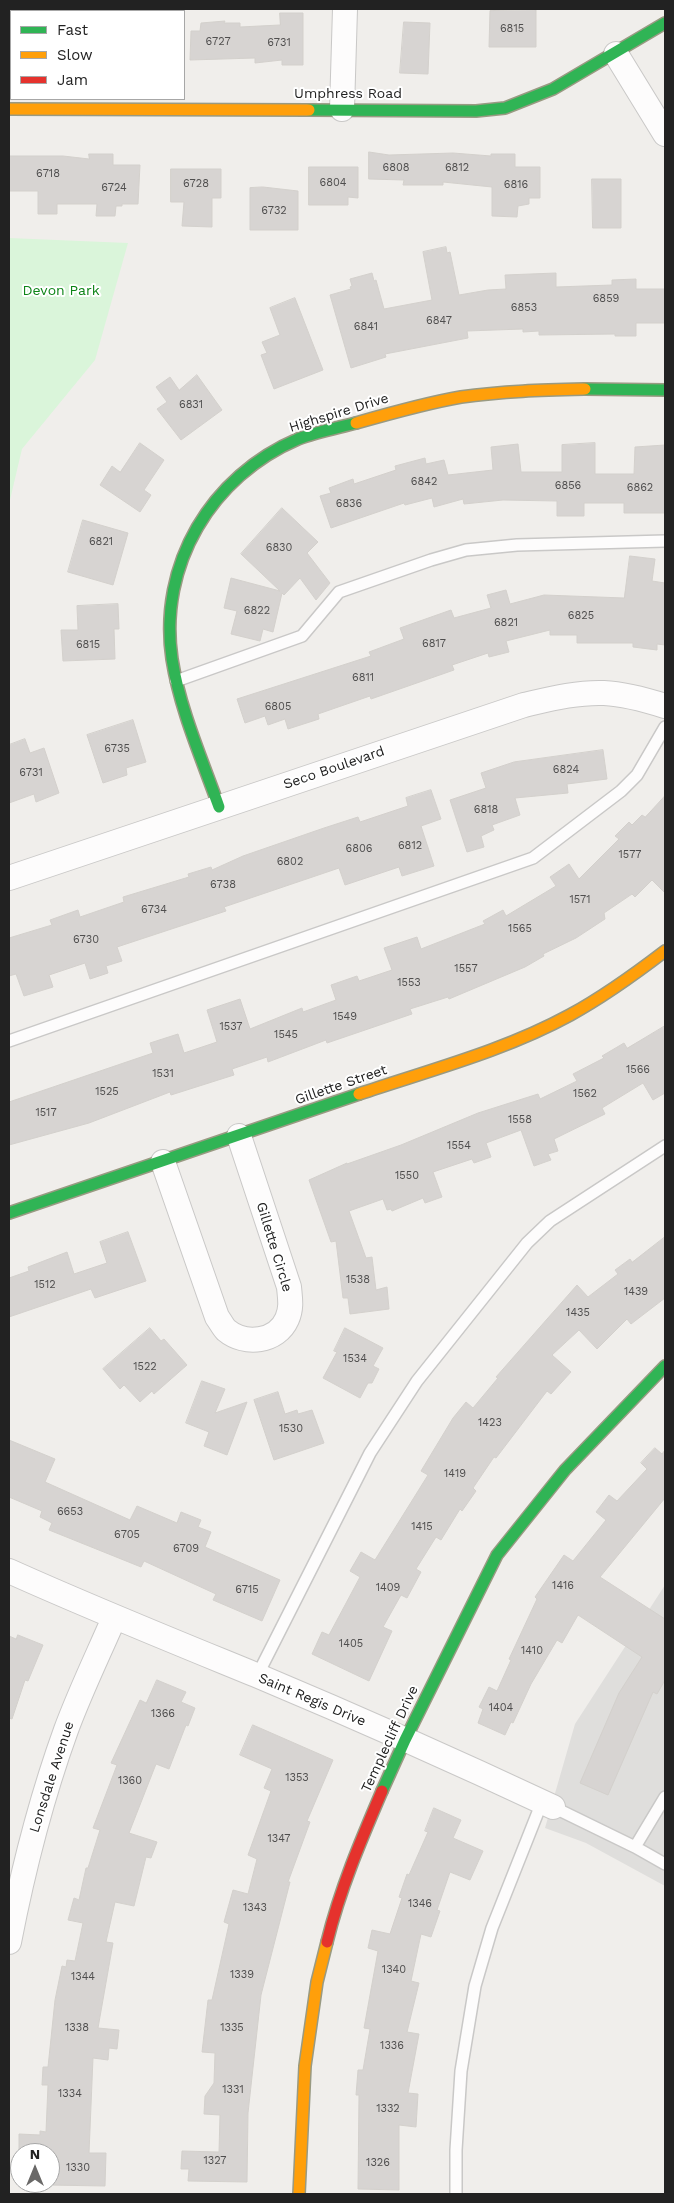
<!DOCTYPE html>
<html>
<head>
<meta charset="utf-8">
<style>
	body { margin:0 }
	#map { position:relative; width:674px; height:2203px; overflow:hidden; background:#f0eeeb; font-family:"Work Sans",sans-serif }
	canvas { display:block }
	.frame { position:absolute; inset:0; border:10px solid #222; pointer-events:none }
	.legend { position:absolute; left:10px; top:10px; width:175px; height:90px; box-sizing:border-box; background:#fff; border:1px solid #a7a7a7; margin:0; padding:6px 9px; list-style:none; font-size:15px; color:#222 }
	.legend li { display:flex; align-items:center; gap:10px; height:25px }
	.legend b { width:25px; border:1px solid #a7a7a7 }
	.north { position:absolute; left:10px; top:2143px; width:50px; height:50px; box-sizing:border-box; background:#fff; border:1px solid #a7a7a7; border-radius:50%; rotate:0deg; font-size:14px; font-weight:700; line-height:20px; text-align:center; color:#222 }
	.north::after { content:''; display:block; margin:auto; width:18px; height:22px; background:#6a6968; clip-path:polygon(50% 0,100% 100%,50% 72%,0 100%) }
</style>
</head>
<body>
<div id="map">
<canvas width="674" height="2203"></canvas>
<div class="frame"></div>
<ul class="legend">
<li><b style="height:6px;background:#30b455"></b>Fast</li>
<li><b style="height:6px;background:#ff9f0a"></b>Slow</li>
<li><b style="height:6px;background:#e5322d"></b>Jam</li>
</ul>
<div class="north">N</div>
</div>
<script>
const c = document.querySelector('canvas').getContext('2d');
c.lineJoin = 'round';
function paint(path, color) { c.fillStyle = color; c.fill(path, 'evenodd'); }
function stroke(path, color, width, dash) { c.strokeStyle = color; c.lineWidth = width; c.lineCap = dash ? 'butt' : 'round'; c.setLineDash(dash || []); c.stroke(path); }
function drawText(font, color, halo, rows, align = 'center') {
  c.font = font + ' "Work Sans",sans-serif'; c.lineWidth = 4; c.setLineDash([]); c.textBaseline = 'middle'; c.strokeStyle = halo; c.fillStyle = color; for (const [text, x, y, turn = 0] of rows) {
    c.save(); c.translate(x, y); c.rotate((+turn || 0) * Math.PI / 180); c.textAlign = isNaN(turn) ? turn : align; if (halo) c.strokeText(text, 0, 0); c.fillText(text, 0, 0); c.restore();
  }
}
paint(new Path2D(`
	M665 1585V1886L586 1843 545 1828 575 1724Z`), '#dfdedc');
paint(new Path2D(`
	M9 238 128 243 95 360 22 449 9 504Z`), '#daf5da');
const building = new Path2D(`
	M536 10V47H489L490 11Z
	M280 13H303V65H282V60L255 63V58L190 60 191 31H200L201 23 225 21 224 23H240V27L280 25Z
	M404 22 430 23 428 74 400 73Z
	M369 152 389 155 453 153 491 156V154H515V167H540V198H529V204L518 206 517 217 492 216V187L443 182V185H403L404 180 369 179Z
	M89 154H113V165H140L138 204H122V206H116L115 216H96L97 204H57V214H38V191H9V156H63L89 159Z
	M309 167H358V198L348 197V205H309Z
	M171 169H221V198H212V227L182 226 184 202H171Z
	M592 179H621V228H593Z
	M263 187 298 191V230H250V188Z
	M446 247 447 253 450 252 459 295 488 290 506 289 505 275 556 273V287L612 285V280L636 279V289H665V323H636V336H615V334L539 335V331L523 332V329L467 331 468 338 385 354 386 357 351 368 330 295 351 289 350 287 352 286 350 279 372 273 374 281 376 280 384 309 432 300 423 252Z
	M295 298 323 370 274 389 261 355 267 353 262 342 280 335 270 308Z
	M197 375 222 410 181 440 157 409 167 402 156 387 170 377 179 390Z
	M140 443 164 460 144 490 151 495 140 512 100 485 112 466 120 472Z
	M595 443V474H634L635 447 665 445V513H624V503H584V516H557V501L503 500 464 504 463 499 434 507 432 498 405 505 404 503 331 528 320 496 331 493 329 488 353 479 354 484 396 470 395 466 425 458 426 464 444 460 448 475 493 470 491 447 518 444 521 472H562V445Z
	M282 508 318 542 307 553 330 583 316 600 300 578 284 595 282 593 273 632 263 629 260 641 231 634 237 611 224 608 231 578 280 591 241 554Z
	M83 520 128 533 113 585 68 572Z
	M630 556 655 559 652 581 665 583V645L657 644V650L633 647V643H577V635H550V630L506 641 509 652 489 657 488 653 452 665 454 670 371 699 370 696 318 714 319 719 288 729 285 719 268 725 265 716 245 723 237 699 371 656 369 652 404 639 400 628 451 610 454 618 491 608 487 595 506 590 510 604 544 595 624 598Z
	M118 604 119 629H114L115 659 63 661 61 630H78L77 606Z
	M133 720 146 762 126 768 127 775 103 783 87 735Z
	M25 739 30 753 44 748 59 793 36 802 34 794 9 803V745Z
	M603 750 607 779 567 784 568 793 515 798 520 815 492 825 494 830 481 836 484 847 467 852 450 800 486 788 481 773 514 762Z
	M431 790 441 819 421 826 434 866 402 876 399 867 345 885 339 868 224 907 226 911 117 947 122 961 106 966 108 973 90 979 85 963 49 975 53 987 24 996 16 974 9 976V938L52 925 50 920 78 910 80 917 124 902 123 897 189 877 188 874 211 867 212 870 243 856 324 828 358 817 360 822 408 806 406 798Z
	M665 796V893L652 880 635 897 632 894 604 913 605 919 576 938 543 954 544 956 525 967 449 999 448 997 410 1009 412 1014 327 1043 326 1040 268 1062 267 1057 232 1069 234 1075 171 1095 170 1092 89 1123 9 1145V1102L153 1053 150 1043 178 1034 184 1053 217 1042 207 1010 240 999 250 1029 302 1008 303 1012 336 1000 331 985 357 976 359 981 392 970 384 948 417 937 421 949 485 924 483 921 503 910 506 916 556 886 550 877 569 864 579 879 619 839 615 836 629 822 632 825 642 815 645 817Z
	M665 1026V1093L653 1100 643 1083 602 1108 605 1114 554 1139 558 1151 548 1154 551 1160 534 1166 521 1130 486 1143 491 1157 474 1163 472 1159 433 1172 442 1197 425 1203 423 1198 392 1211 391 1209 387 1210 383 1199 349 1211 366 1258 372 1257 376 1290 387 1287 389 1309 350 1314 348 1298H343L336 1241 331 1242 309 1180 347 1163V1164L401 1145 478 1113 538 1094 540 1099 577 1081 573 1074 604 1058 602 1056 624 1043 627 1048Z
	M128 1232 146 1281 95 1298 91 1289 9 1317V1278L29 1271 28 1267 67 1252 74 1274 107 1263 100 1242Z
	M665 1237V1298L631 1324 627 1319 597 1349 579 1330 552 1355 571 1372 551 1394 547 1391 496 1458 494 1457 473 1488 476 1491 462 1511 460 1509 441 1540 436 1537 416 1569 421 1572 407 1598 401 1595 383 1627 392 1631 369 1681 312 1654 322 1632 329 1635 360 1577 350 1571 361 1552 375 1560 428 1475 421 1471 453 1418 466 1402 473 1408 498 1378 496 1377 577 1285 588 1297 618 1274 615 1270 630 1259 632 1262Z
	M150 1328 161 1341 164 1339 187 1365 154 1394 152 1391 140 1402 124 1385 120 1389 103 1369Z
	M345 1328 383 1348 373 1366 379 1369 372 1383H368L360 1398 323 1378 337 1352 334 1351Z
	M202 1381 225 1389 215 1413 247 1402 227 1455 204 1446 209 1432 186 1423Z
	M278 1392 285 1414 297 1410 298 1414 312 1410 324 1443 274 1460 254 1400Z
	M9 1440 55 1459 45 1482 130 1520 137 1506 177 1523 181 1512 201 1520 198 1527 211 1532 205 1547 280 1580 262 1621 213 1600 216 1594 144 1561 141 1567 49 1530 52 1523 40 1517 42 1511 9 1497Z
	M655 1448 662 1454 665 1450V1498L600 1577 665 1619V1680L657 1694 653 1692 608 1795 580 1783 619 1693 642 1657 578 1615 562 1643 557 1640 531 1684 513 1723 511 1722 505 1735 478 1723 483 1709 479 1707 489 1687 497 1691 511 1660 509 1659 537 1599 535 1597 564 1555 573 1561 606 1520 596 1512 609 1495 617 1501 647 1469 641 1463Z
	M18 1635 43 1645 28 1681 25 1680 12 1719 9 1718V1636L16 1639Z
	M157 1680 186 1692 181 1702 195 1708 188 1726 186 1725 169 1769 156 1764 129 1833 157 1842 151 1858 146 1857 134 1906 115 1902 106 1942 113 1943 98 2028 119 2030 117 2049 109 2048 108 2060 93 2058 89 2153H106L105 2186 47 2185 50 2183V2153H20L19 2156V2134L40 2135V2131L46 2132 48 2085H42L43 2067H48L55 2000 62 1966 66 1967 67 1960 75 1961 83 1923 68 1920 74 1898 79 1900 86 1868H88L100 1830 93 1828 117 1765 111 1763 140 1700 146 1703Z
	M253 1725 333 1760 307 1821 310 1822 288 1882H290L261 1995 248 2113 247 2182 188 2181 189 2169H181L182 2151 219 2152 220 2115 204 2114 205 2096 214 2083 215 2053 202 2052 208 2000H212L229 1924 224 1922 233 1890 248 1894 257 1859 248 1855 271 1791 264 1788 272 1769 240 1755Z
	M434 1808 461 1820 453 1838 483 1851 470 1880 450 1872 437 1910 440 1911 431 1937 421 1934 411 1981 419 1983 407 2032 419 2034 408 2093 418 2094 416 2127 399 2125V2190L358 2189 359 2095H356L358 2070H363L370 2029 364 2028 378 1951 368 1948 372 1930 390 1934 402 1898 399 1897 407 1874 409 1875 428 1832 425 1831Z`);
paint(building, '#d7d4d2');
stroke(building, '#d3d0cc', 1);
const lane = new Path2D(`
	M176 681 302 636 339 592 431 560 466 550 517 545 665 541
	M9 1041 533 858 621 791 637 775 665 727
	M257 1676 370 1453 417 1381 527 1243 550 1221 665 1146
	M553 1807 635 1847 665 1864
	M635 1847 665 1797
	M456 2194V2150L461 2071 475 1986 492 1928 542 1802`);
const street = new Path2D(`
	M616 54 665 134
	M342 109 345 9
	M9 878 524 705C550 699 577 692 604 693 625 694 646 700 665 706
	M163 1162 217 1317C220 1321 223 1327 226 1330 245 1346 277 1342 287 1319 292 1308 290 1298 289 1287L239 1136
	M9 1571C91 1608 173 1641 256 1675 356 1717 455 1761 553 1807
	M9 1942C23 1870 41 1799 66 1730 80 1692 98 1655 114 1618`);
const fast = new Path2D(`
	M309 110 476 111 505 108 553 89 665 23
	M585 389 665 390
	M219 807C202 759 180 710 172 659 158 565 211 476 298 439 316 432 337 428 356 423
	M9 1213 359 1094
	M382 1791 405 1740 497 1555 565 1470 665 1366`);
const slow = new Path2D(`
	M9 109 309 110
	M356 423C391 413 426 403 461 397 502 391 544 390 585 389
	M359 1094C430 1070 504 1051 570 1015 603 997 635 974 665 951
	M299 2194 305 2066 317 1982 327 1942`);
const jam = new Path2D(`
	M327 1942C340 1889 361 1840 382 1791`);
stroke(lane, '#c9c8c7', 14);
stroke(street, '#c9c8c7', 26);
stroke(fast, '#999a82', 14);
stroke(slow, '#999a82', 14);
stroke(jam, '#999a82', 14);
stroke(lane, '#fdfcfc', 11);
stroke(street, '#fdfcfc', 24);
stroke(fast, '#30b455', 11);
stroke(slow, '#ff9f0a', 11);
stroke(jam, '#e5322d', 11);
drawText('11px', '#4f4e4e', null, [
	["6815",512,29],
	["6727",218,42],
	["6731",279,43],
	["6808",396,168],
	["6812",457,168],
	["6718",48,174],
	["6804",333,183],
	["6728",196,184],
	["6816",516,185],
	["6724",114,188],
	["6732",274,211],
	["6859",606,299],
	["6853",524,308],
	["6847",439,321],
	["6841",366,327],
	["6831",191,405],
	["6842",424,482],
	["6856",568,486],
	["6862",640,488],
	["6836",349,504],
	["6821",101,542],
	["6830",279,548],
	["6822",257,611],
	["6825",581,616],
	["6821",506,623],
	["6817",434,644],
	["6815",88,645],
	["6811",363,678],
	["6805",278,707],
	["6735",117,749],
	["6824",566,770],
	["6731",31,773],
	["6818",486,810],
	["6812",410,846],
	["6806",359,849],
	["1577",630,855],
	["6802",290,862],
	["6738",223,885],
	["1571",580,900],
	["6734",154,910],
	["1565",520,929],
	["6730",86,940],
	["1557",466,969],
	["1553",409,983],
	["1549",345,1017],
	["1537",231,1027],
	["1545",286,1035],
	["1566",638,1070],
	["1531",163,1074],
	["1525",107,1092],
	["1562",585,1094],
	["1517",46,1113],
	["1558",520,1120],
	["1554",459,1146],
	["1550",407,1176],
	["1538",358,1280],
	["1512",45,1285],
	["1439",636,1292],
	["1435",578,1313],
	["1534",355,1359],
	["1522",145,1367],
	["1423",490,1423],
	["1530",291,1429],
	["1419",455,1474],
	["6653",70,1512],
	["1415",422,1527],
	["6705",127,1535],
	["6709",186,1549],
	["1416",563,1586],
	["1409",388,1588],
	["6715",247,1590],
	["1405",351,1644],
	["1410",532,1651],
	["1404",501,1708],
	["1366",163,1714],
	["1353",297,1778],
	["1360",130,1781],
	["1347",279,1839],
	["1346",420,1904],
	["1343",255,1908],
	["1340",394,1970],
	["1339",242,1975],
	["1344",83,1977],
	["1338",77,2028],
	["1335",232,2028],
	["1336",392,2046],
	["1331",233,2090],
	["1334",70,2094],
	["1332",388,2109],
	["1327",215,2161],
	["1326",378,2163],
	["1330",78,2168]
]);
drawText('14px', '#222', '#fff', [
	["Umphress Road",348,94],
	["Highspire Drive",339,413,-17],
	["Seco Boulevard",334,768,-19],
	["Gillette Street",341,1085,-19],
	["Gillette Circle",274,1247,73],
	["Saint Regis Drive",312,1700,23],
	["Templecliff Drive",390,1739,-65],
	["Lonsdale Avenue",52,1777,-72]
]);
drawText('14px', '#0c8416', '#fff', [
	["Devon Park",61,291]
]);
</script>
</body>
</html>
